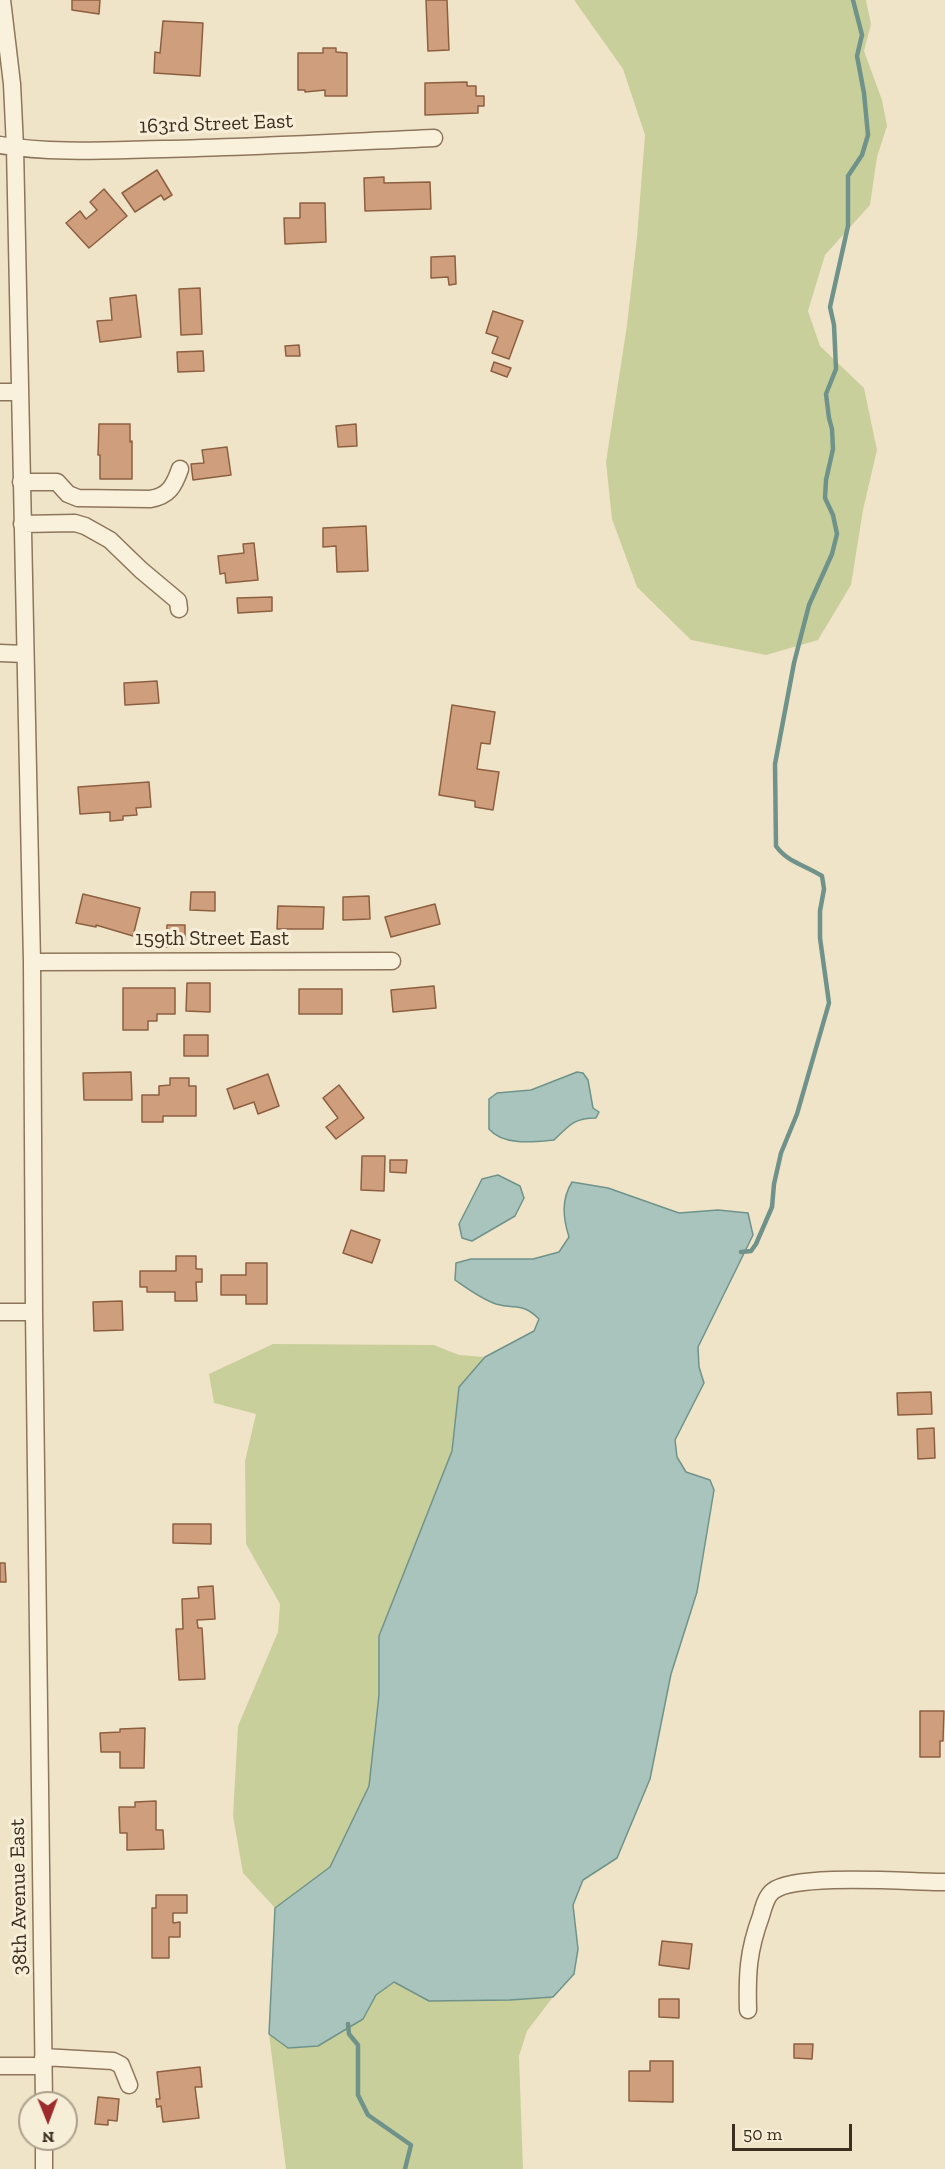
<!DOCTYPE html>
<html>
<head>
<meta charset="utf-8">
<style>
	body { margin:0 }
	#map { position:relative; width:945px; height:2169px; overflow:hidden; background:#f0e4c8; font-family:"Zilla Slab",serif }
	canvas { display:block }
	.north { position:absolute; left:18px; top:2091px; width:60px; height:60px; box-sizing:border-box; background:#f7eed8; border:2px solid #ada18e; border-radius:50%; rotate:179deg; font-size:16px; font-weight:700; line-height:24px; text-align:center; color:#3d2e20 }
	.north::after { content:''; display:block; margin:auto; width:21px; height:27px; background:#9e2a2b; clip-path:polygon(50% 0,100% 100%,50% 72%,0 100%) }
	.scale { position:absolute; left:732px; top:2124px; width:120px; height:27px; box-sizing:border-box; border:3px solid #3d2e20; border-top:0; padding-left:8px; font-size:18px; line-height:21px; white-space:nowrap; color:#3d2e20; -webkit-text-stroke:4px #f7eed8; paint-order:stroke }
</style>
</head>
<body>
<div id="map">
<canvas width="945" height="2169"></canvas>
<div class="north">N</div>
<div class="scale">50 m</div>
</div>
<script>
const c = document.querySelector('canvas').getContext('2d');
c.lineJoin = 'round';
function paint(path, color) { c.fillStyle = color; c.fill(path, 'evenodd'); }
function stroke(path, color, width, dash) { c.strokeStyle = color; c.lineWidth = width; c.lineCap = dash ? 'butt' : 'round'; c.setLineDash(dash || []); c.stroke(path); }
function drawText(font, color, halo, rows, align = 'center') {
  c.font = font + ' "Zilla Slab",serif'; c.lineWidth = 6; c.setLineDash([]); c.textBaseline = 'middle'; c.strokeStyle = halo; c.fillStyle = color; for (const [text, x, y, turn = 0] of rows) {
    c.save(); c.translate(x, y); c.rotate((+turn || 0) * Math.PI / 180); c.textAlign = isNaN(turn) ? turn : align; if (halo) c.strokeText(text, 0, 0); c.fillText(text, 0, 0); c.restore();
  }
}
paint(new Path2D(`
	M574 0H866L871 24 864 51 882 100 887 126 877 157 870 205 825 255 808 311 820 346 864 388 877 450 863 510 851 585 818 640 766 655 691 640 637 587 612 519 606 462 627 325 637 237 645 135 623 69Z
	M273 1344 434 1345 459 1355 485 1357 459 1387 452 1451 379 1636V1695L369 1786 330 1867 275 1908 243 1873 233 1816 238 1726 278 1632 280 1604 246 1544 245 1461 256 1414 214 1403 209 1374Z
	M394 1982 429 2001 510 2000 553 1997 527 2031 519 2056 523 2169H286L269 2034 288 2048 363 2019 376 1995Z`), '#c9cf9b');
const water = new Path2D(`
	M577 1072 583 1073 588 1080 593 1108 599 1112 596 1118C573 1118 569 1126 554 1140 534 1142 503 1146 489 1129V1099L497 1093 531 1090Z
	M498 1175 520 1186 524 1198 515 1216 472 1241 462 1238 459 1224 482 1179Z
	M572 1182 608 1188 679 1213 718 1210 748 1213 753 1235 698 1347 699 1367 704 1383 675 1440 677 1457 686 1472 710 1480 714 1490 697 1592 671 1674 650 1779 617 1858 583 1880 573 1905 578 1949 574 1974 553 1997 510 2000 429 2001 394 1982 376 1995 363 2019 318 2046 288 2048 269 2034 275 1908 330 1867 369 1786 379 1695V1636L452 1451 459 1387 485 1357 534 1331 539 1319C522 1302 516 1310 496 1304 481 1299 468 1289 455 1280L456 1263 471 1259H533L559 1252 569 1237C563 1218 561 1200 572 1182Z`);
paint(water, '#a9c4bc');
stroke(water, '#6f938a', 1.5);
stroke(new Path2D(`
	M741 1252 751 1251 756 1244 772 1207 774 1184 781 1153 797 1114 829 1003 820 938V911L824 889 822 876C805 865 787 862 776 846L775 764 794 663 809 605 832 554 837 534 833 515 825 498 826 480 833 449 832 429 829 418 826 394 836 369 834 325 830 307 848 226V176L862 155 868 135 864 93 857 56 862 35 853 0
	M348 2024 349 2034 358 2045V2095L368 2115 411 2145 405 2169`), '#6f938a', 4.5);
const building = new Path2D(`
	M72 0H100L99 14 72 10Z
	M426 0H447L449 50 428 51Z
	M163 21 203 23 200 76 154 73 155 52 160 53Z
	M323 48H336V52L347 53V96H325V90L305 92V90H298V53H323Z
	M467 82V86H476V96H484V106H478V113L425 115V83Z
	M157 170 172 195 164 200 161 195 135 212 122 193Z
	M384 177V183L430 182 431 209 365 211 364 178Z
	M104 189 127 216 89 248 66 223 80 211 86 219 97 210 90 202Z
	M300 203H325L326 242 285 244 284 218H300Z
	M455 256 456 284 449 285 448 277 431 278V257Z
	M200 288 202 334 181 335 179 289Z
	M136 295 141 337 100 342 97 321 112 320 110 298Z
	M493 311 523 321 509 359 492 353 498 337 486 333Z
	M299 345 300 356H286L285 346Z
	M203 351 204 371 178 372 177 352Z
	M494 362 511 368 507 377 491 371Z
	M99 424H130V442L132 441V479H100V455H98Z
	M356 424 357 446 338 447 336 426Z
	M227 447 231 475 193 480 191 464 204 463 202 450Z
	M366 526 368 571 337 572 336 546 323 547V528Z
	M254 543 258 580 226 583 225 573 220 574 218 556 244 553 243 544Z
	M272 597V611L238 613 237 598Z
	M157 681 159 703 125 705 124 683Z
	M452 705 495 712 490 744 481 743 477 769 499 772 493 810 475 807V801L439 795Z
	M149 782 151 807 136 808 137 815 123 816V820L110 821V812L80 814 78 787Z
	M191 892H215V911L190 910Z
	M83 894 140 908 133 936 96 925V927L76 923Z
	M369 896 370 919 343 920V897Z
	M435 904 440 924 391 937 385 917Z
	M278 906 324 907 323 929H277Z
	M167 925H185V947H166Z
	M187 983H210V1012L186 1011Z
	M434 986 436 1008 393 1012 391 990Z
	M123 988H175V1014H157V1021H148V1030H123Z
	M299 989H342V1014H299Z
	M184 1035H208V1056H184Z
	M131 1072 132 1100H84L83 1073Z
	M268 1074 279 1106 258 1114 254 1102 234 1109 227 1089Z
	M170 1078H189V1086H196V1116H163V1122H142V1095H159V1086L170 1085Z
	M339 1085 364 1118 336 1139 326 1127 338 1118 323 1098Z
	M362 1156H385L384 1191 361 1190Z
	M390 1160H407L406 1173 390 1172Z
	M351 1230 380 1240 372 1263 343 1253Z
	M176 1256H196V1269H202V1282H196L197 1301H175V1292H147V1287H140V1271H176Z
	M246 1263H267V1304H246V1295H221V1275H246Z
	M122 1301 123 1330 94 1331 93 1302Z
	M931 1392 932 1414 898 1415 897 1393Z
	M934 1428 935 1458 918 1459 917 1429Z
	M173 1524H211V1544L173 1543Z
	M0 1563H5L6 1582H0Z
	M213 1586 215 1619 197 1620 198 1628H202L205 1679 179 1680 176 1629H183L182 1599 199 1598 198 1587Z
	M920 1711H944L943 1741H940V1757H920Z
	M145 1728 144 1768H120V1752H101L100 1733 120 1732V1729Z
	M156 1801V1830H163L164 1849 127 1850V1833H120L119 1807H135V1802Z
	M156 1895H187V1913H173V1923L180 1922V1937H169V1958H152V1908H156Z
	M662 1941 692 1944 689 1969 659 1965Z
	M659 1999H679V2018L659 2017Z
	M794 2044H813L812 2059 794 2058Z
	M650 2061H673V2102L629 2101V2071H650Z
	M200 2067 202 2087H195L199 2118 163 2122 161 2106 157 2107 156 2099H160L157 2072Z
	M98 2097 119 2099 117 2121 108 2120V2125L95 2124Z`);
paint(building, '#cf9f7d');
stroke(building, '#8d5f41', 1.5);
const minor = new Path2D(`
	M2 0 12 84 15 147 32 962 34 1312 44 2103
	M0 145C54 154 110 150 164 149 254 147 344 142 434 138
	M0 392H20
	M21 482H57L68 494 78 498 150 499C169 496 174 486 180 469
	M22 524 75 523 85 526 110 540 141 570 178 601 179 609
	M0 653 25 654
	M32 962 392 961
	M0 1312H34
	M748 2010C747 1974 748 1951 761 1916 763 1909 766 1896 773 1891 796 1873 910 1882 945 1882
	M43 2057 113 2061 121 2065 129 2085
	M0 2066H43
	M44 2139V2169`);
stroke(minor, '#8d765c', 19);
stroke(minor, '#faf1dc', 16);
drawText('21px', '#3d2e20', '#f7eed8', [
	["163rd Street East",216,124,-2],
	["159th Street East",212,939],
	["38th Avenue East",19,1897,-91]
]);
</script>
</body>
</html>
